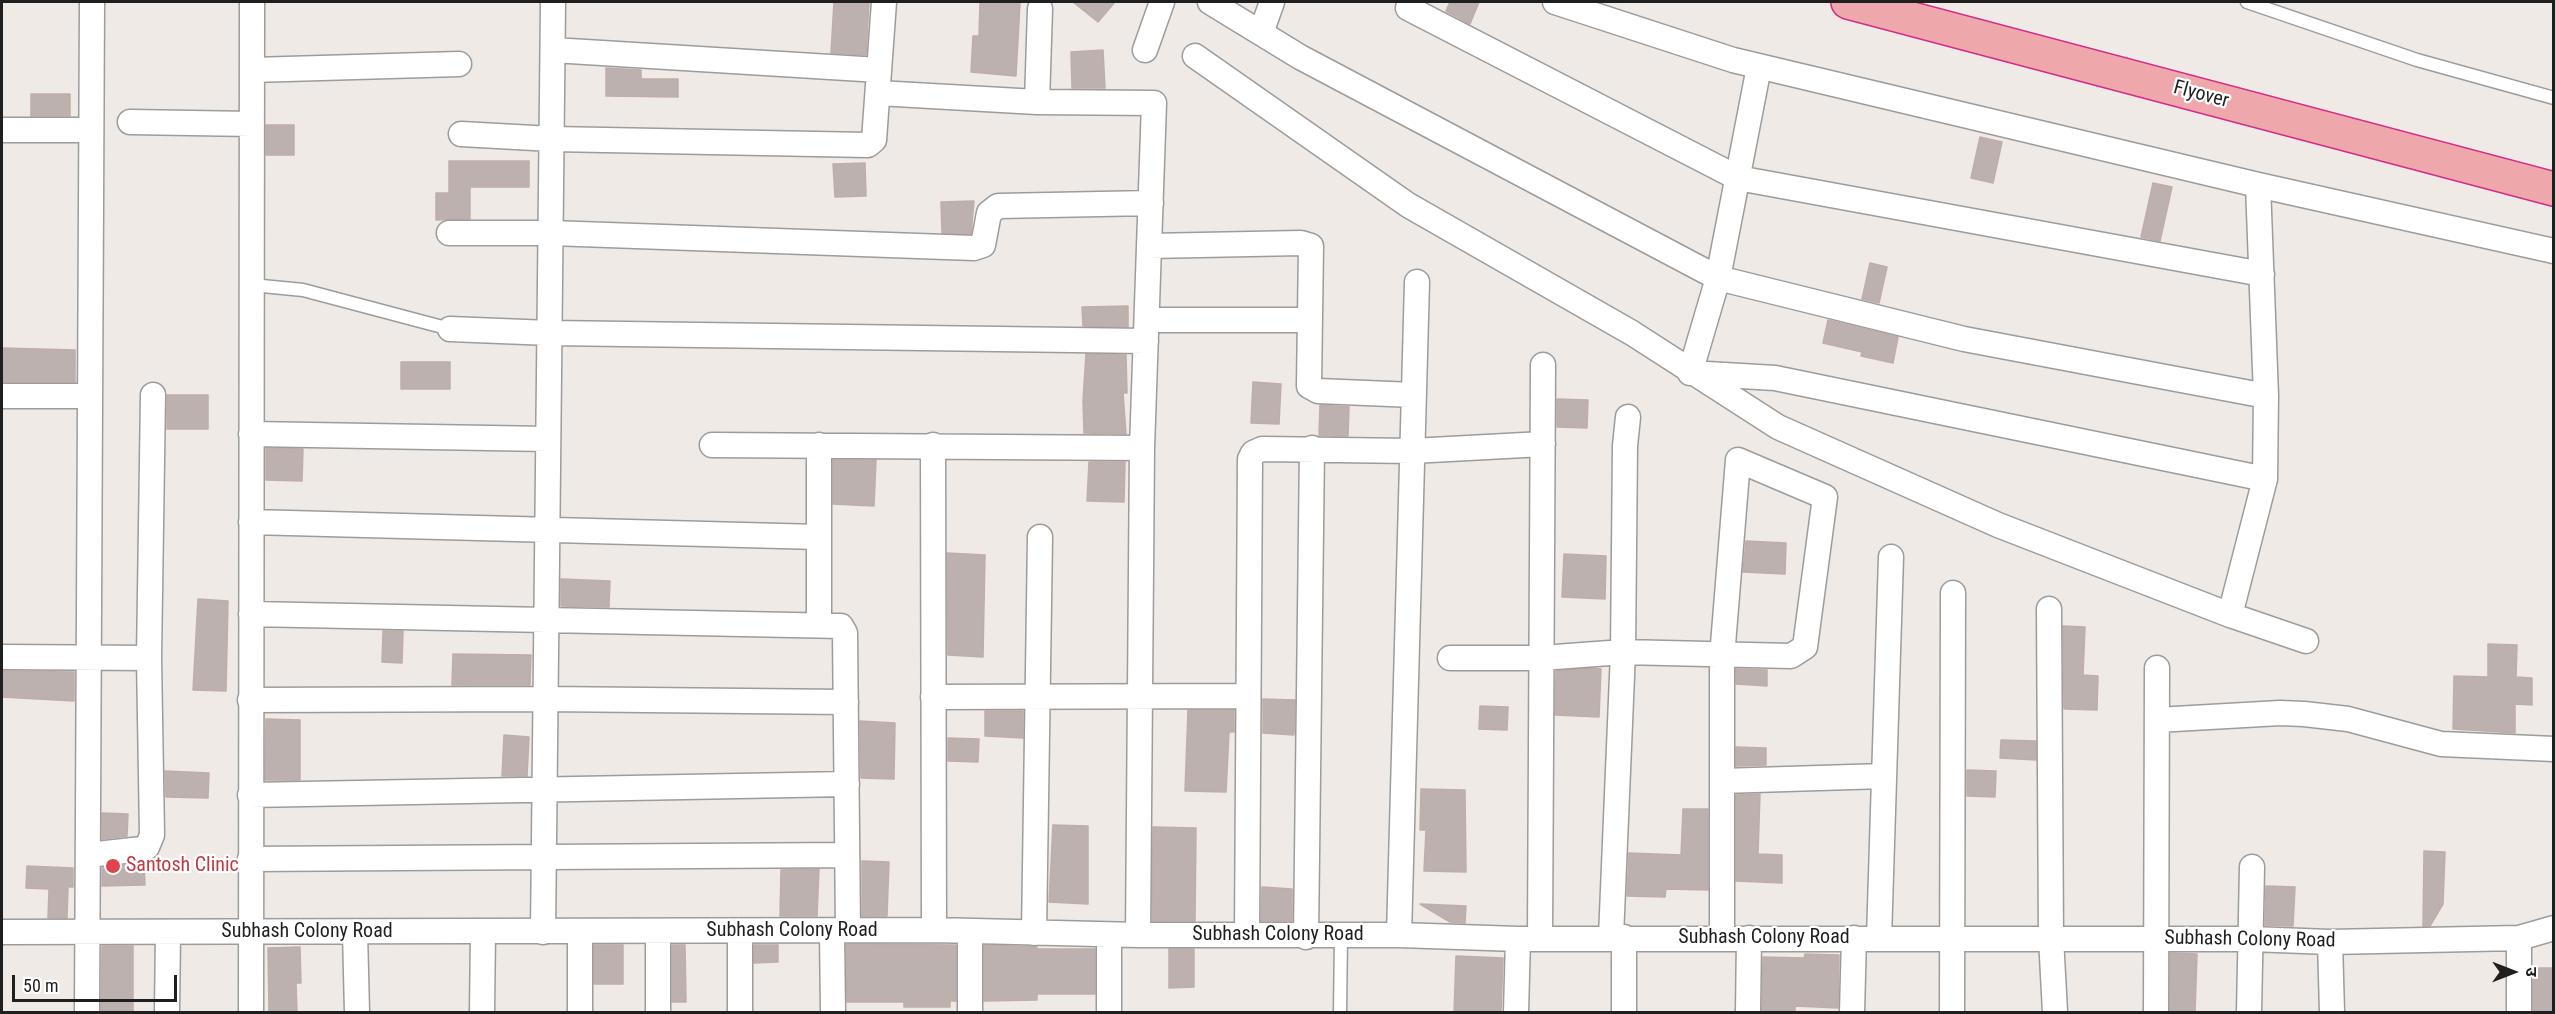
<!DOCTYPE html>
<html>
<head>
<meta charset="utf-8">
<style>
	body { margin:0 }
	#map { position:relative; width:2555px; height:1014px; overflow:hidden; background:#efeae5; font-family:"Roboto Condensed","Noto Sans Devanagari",sans-serif }
	canvas { display:block }
	.frame { position:absolute; inset:0; border:3px solid #1f1f1f; pointer-events:none }
	.north { position:absolute; left:2483px; top:942px; width:60px; height:60px; -webkit-text-stroke:4px #fff; paint-order:stroke; rotate:90deg; font-size:16px; font-weight:700; line-height:24px; text-align:center; color:#1f1f1f }
	.north::after { content:''; display:block; margin:auto; width:21px; height:27px; background:#1f1f1f; clip-path:polygon(50% 0,100% 100%,50% 72%,0 100%) }
	.scale { position:absolute; left:12px; top:975px; width:165px; height:27px; box-sizing:border-box; border:3px solid #1f1f1f; border-top:0; padding-left:8px; font-size:18px; line-height:21px; white-space:nowrap; color:#1f1f1f; -webkit-text-stroke:4px #fff; paint-order:stroke }
</style>
</head>
<body>
<div id="map">
<canvas width="2555" height="1014"></canvas>
<div class="frame"></div>
<div class="north">उ</div>
<div class="scale">50 m</div>
</div>
<script>
const c = document.querySelector('canvas').getContext('2d');
c.lineJoin = 'round';
function paint(path, color) { c.fillStyle = color; c.fill(path, 'evenodd'); }
function stroke(path, color, width, dash) { c.strokeStyle = color; c.lineWidth = width; c.lineCap = dash ? 'butt' : 'round'; c.setLineDash(dash || []); c.stroke(path); }
function drawText(font, color, halo, rows, align = 'center') {
  c.font = font + ' "Roboto Condensed",sans-serif'; c.lineWidth = 4.5; c.setLineDash([]); c.textBaseline = 'middle'; c.strokeStyle = halo; c.fillStyle = color; for (const [text, x, y, turn = 0] of rows) {
    c.save(); c.translate(x, y); c.rotate((+turn || 0) * Math.PI / 180); c.textAlign = isNaN(turn) ? turn : align; if (halo) c.strokeText(text, 0, 0); c.fillText(text, 0, 0); c.restore();
  }
}
const building = new Path2D(`
	M834 2H869L866 55 831 53Z
	M980 2 1020 3 1016 76 971 72 973 36H979Z
	M1073 2H1115L1098 22Z
	M1450 2H1479L1470 24 1446 11Z
	M1103 50 1105 88H1072L1071 52Z
	M606 68 641 70V79H678V97L606 96Z
	M31 94H70V116H31Z
	M266 125H294V155H266Z
	M1980 137 2002 142 1993 183 1971 178Z
	M449 161H529V187H470V219L436 220V193H449Z
	M865 163 866 196 835 197 833 164Z
	M2153 183 2172 187 2160 241 2141 237Z
	M974 201 971 234 942 233 941 202Z
	M1870 263 1887 267 1879 303 1862 299Z
	M1128 306V327L1083 326 1082 307Z
	M1828 320 1898 337 1893 363 1861 356 1862 352 1823 343Z
	M2 348 75 350V382H2Z
	M1086 354 1126 355 1127 393H1123L1126 434 1084 433 1083 401Z
	M401 362H450V389H401Z
	M1253 382 1281 384 1279 424 1251 423Z
	M167 395H208V429H167Z
	M1557 399 1588 400 1587 428 1557 427Z
	M1320 405 1349 407 1348 436H1319Z
	M266 448 303 449 302 481 266 480Z
	M833 460H876L874 506 833 504Z
	M1089 462H1125L1124 502 1087 501Z
	M1746 541 1786 543 1785 574 1743 572Z
	M947 553 985 555 983 657 948 655Z
	M1564 554 1606 556 1605 599 1562 597Z
	M561 579 610 581 609 607 561 606Z
	M198 599 228 601 226 691 193 690Z
	M2063 626 2085 627 2083 675 2098 676 2097 710 2064 709Z
	M383 631H403L402 663 382 662Z
	M2488 644 2517 645 2516 677 2532 678V705L2515 704V733L2453 729 2454 676 2488 677Z
	M453 654 531 655 530 685H452Z
	M1593 668 1601 669 1599 717 1555 715 1556 671Z
	M1736 669 1767 670V686L1736 684Z
	M2 671 74 672V701L2 697Z
	M1263 699 1295 700 1294 735 1263 733Z
	M1480 706 1508 707 1507 730 1479 729Z
	M1188 710H1234V732H1229L1226 792 1185 791Z
	M985 711H1023V738L985 736Z
	M266 719 300 720V780H265Z
	M860 721 895 723 894 779 861 778Z
	M504 735 529 737 527 776H502Z
	M948 738 979 739 978 762 948 761Z
	M2001 740 2036 741V760L2000 758Z
	M1736 747 1766 748V765L1736 766Z
	M1967 770 1996 771 1995 797 1967 796Z
	M165 771 209 773 208 798 166 797Z
	M1421 789 1465 790 1466 872 1424 871 1426 830H1420Z
	M1760 794 1758 854 1782 855V883L1736 881V795Z
	M1683 809H1708V890L1666 889 1665 897 1627 896 1629 853 1681 855Z
	M102 813 128 814 127 836 102 839Z
	M1053 825 1088 826V904L1049 902Z
	M1153 827 1196 828 1195 921H1152Z
	M2424 851 2445 852 2443 904 2430 926H2423Z
	M862 861 889 862 887 916H862Z
	M144 863 145 885 102 886V868Z
	M27 866 73 868V887H68L67 918H48L49 889 26 888Z
	M819 869 817 916H780L781 870Z
	M2266 886 2295 887 2293 926 2265 925Z
	M1262 887 1292 889V921H1261Z
	M1420 904 1466 906 1465 923 1450 922Z
	M846 944 956 945V1001H950V1007H904V1002H847Z
	M594 945H623V984H594Z
	M672 945H685L686 1002H672Z
	M754 945H778V962L754 963Z
	M984 945 1037 947V949H1095V994H1037V1000L984 1001Z
	M102 946H133V1012H101Z
	M300 947 301 983H296L297 1012H269L268 948Z
	M1169 949H1194V987L1169 988Z
	M2170 953 2197 954 2195 1012H2170Z
	M1805 954 1839 955 1838 1008 1795 1006V1012H1762L1763 957 1804 958Z
	M1456 956 1503 958 1501 1012H1454Z
	M2533 968H2553V1012H2533Z`);
paint(building, '#bcb1af');
stroke(building, '#c1ada8', 1.5);
const service = new Path2D(`
	M2247 2 2417 60 2554 98
	M252 285 303 290 450 329
	M1340 1012 1341 936`);
const minor = new Path2D(`
	M1210 2 1300 57 1718 278 1964 339 2266 396
	M1555 2 1733 60 2258 185 2554 251
	M1408 8 1738 178 2262 274
	M1261 33 1272 2
	M553 50 879 70
	M1145 50 1162 2
	M1195 56 1408 205 1632 333 1778 427 1998 525 2230 615 2265 479 2266 396 2258 185
	M1759 67 1718 278 1690 373 1775 378 2265 479
	M252 70 459 64
	M878 93 1037 102 1154 103 1142 448 1138 935
	M1037 102 1040 9
	M130 122 252 124
	M2 130H91
	M461 134 552 139 868 145 874 140 884 2
	M449 233H551L974 248 983 245 989 213 998 206 1151 203
	M1149 246 1301 243 1311 246 1309 386 1318 391 1414 395
	M1147 320H1310
	M450 329 550 333 1146 341
	M2 396H90
	M251 434 548 439
	M712 445 1142 448
	M819 445V624
	M933 445 934 930
	M251 522 819 537
	M2049 609 2051 938 2055 1012
	M251 614 841 626 845 633 848 930
	M2230 615 2306 641
	M2 657 149 658
	M1450 658H1542L1623 652 1791 656 1805 647 1825 497 1738 460 1722 657V937
	M933 697 1248 696
	M250 700 545 699 846 702
	M2157 720 2280 713 2304 714 2348 719 2441 744 2554 749
	M1722 781 1884 776
	M250 795 847 784
	M88 855 142 849 147 847 152 835 149 658 153 395
	M250 859 847 855
	M970 931V1012
	M2 932 934 930 1138 935H1399L1518 939H2251L2330 942 2519 938 2554 928
	M355 932 357 1012
	M543 932 553 2
	M580 932V1012
	M832 932 833 1012
	M1034 933 1040 537
	M1247 934 1250 459 1253 453 1262 449 1412 451 1543 444
	M1399 935 1417 282
	M1306 937 1312 448
	M1540 937 1543 365
	M1611 937 1623 652 1625 446 1628 417
	M1879 938 1891 557
	M2330 942 2332 1012
	M87 1012 92 2
	M167 1012 168 933
	M251 1012 252 2
	M482 1012 483 932
	M658 1012V932
	M740 1012V932
	M1109 1012V935
	M1516 1012 1518 939
	M1624 1012V937
	M1748 1012 1749 938
	M1852 1012 1854 938
	M1952 1012 1953 593
	M2156 1012 2157 668
	M2249 1012 2252 867
	M2519 1012V938`);
const trunk = new Path2D(`
	M1848 2 2554 189`);
stroke(service, '#9c9c9c', 15);
stroke(minor, '#9c9c9c', 27);
stroke(trunk, '#d62a8c', 36);
stroke(service, '#fff', 12);
stroke(minor, '#fff', 24);
stroke(trunk, '#eea7aa', 33);
for (const [x, y, r, color] of [
	[113,866,8,"#e0444e"]
]) { const dot = new Path2D(); dot.arc(x, y, r, 0, 2 * Math.PI); c.fillStyle = color; c.fill(dot); stroke(dot, '#fff', 2); }
drawText('20px', '#1f1f1f', '#fff', [
	["Flyover",2201,95,15],
	["Subhash Colony Road",792,931],
	["Subhash Colony Road",307,932],
	["Subhash Colony Road",1278,935],
	["Subhash Colony Road",1764,938],
	["Subhash Colony Road",2250,940,1]
]);
drawText('20px', '#be3a42', '#fff', [
	["Santosh Clinic",126,866]
], 'left');
</script>
</body>
</html>
